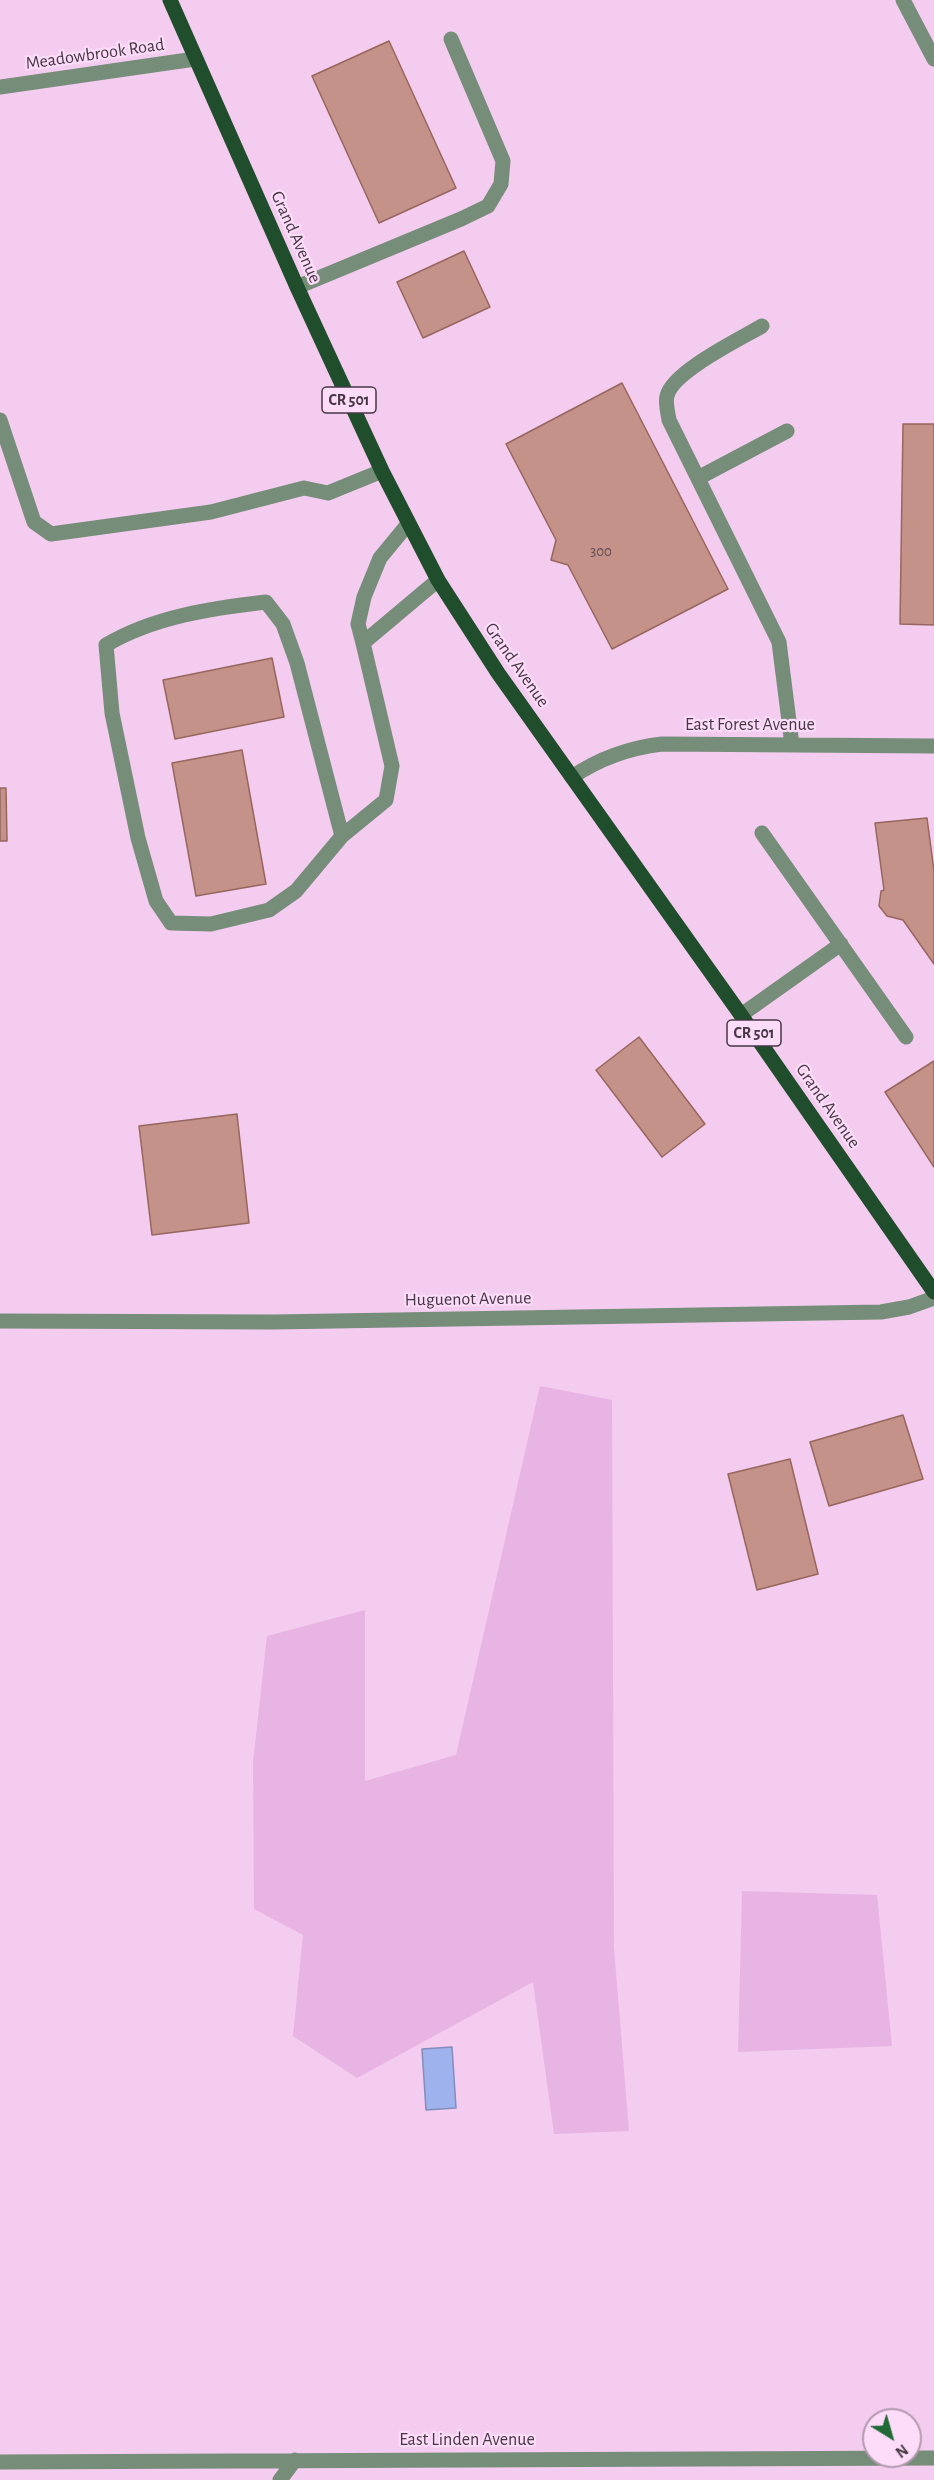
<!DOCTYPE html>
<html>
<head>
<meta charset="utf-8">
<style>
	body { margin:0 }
	#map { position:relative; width:934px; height:2480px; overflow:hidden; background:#f3ccef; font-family:"Alegreya Sans",sans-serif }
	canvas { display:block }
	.north { position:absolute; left:862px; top:2408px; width:60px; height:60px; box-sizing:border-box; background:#fcdcf8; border:2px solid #b49ab0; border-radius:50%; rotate:143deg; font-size:16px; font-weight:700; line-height:24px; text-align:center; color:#473745 }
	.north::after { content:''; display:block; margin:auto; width:21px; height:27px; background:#216935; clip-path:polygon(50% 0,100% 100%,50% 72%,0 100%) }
</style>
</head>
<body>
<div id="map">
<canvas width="934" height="2480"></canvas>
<div class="north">N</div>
</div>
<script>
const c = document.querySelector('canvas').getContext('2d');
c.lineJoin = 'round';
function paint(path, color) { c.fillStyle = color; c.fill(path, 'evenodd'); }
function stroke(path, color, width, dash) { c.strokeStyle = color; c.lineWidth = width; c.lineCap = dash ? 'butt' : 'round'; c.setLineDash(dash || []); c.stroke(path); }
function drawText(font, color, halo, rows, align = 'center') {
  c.font = font + ' "Alegreya Sans",sans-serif'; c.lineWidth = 4.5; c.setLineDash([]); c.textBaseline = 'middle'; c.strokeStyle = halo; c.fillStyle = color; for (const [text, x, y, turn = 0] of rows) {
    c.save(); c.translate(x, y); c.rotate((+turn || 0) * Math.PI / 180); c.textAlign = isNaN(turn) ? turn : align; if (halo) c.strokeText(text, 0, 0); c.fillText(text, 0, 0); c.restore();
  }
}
paint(new Path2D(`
	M540 1386 612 1400 614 1948 629 2131 554 2134 533 1982 357 2078 293 2036 303 1935 254 1909 253 1763 267 1636 365 1610V1781L456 1755Z
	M742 1891 877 1895 892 2046 738 2052Z`), '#e8b4e3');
const water = new Path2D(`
	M452 2047 456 2108 426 2110 422 2049Z`);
paint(water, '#9eb2ee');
stroke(water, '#848dbb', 1.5);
const building = new Path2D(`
	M389 41 456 188 379 223 312 76Z
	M464 251 490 307 423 338 397 282Z
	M622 383 728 589 612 649 568 565 551 560 556 540 506 444Z
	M903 424H934V625L900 624Z
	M272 658 284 717 175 739 163 680Z
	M242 750 266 884 196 896 172 763Z
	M0 788H6L7 841H0Z
	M927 818 934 871V964L903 920 887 916 879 906 881 891 884 890 875 823Z
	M639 1037 705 1124 662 1157 596 1070Z
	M934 1061V1167L885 1092Z
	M237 1114 249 1223 152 1235 139 1126Z
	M903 1415 923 1479 829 1506 810 1442Z
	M790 1459 818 1574 757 1590 728 1474Z`);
paint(building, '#c59289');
stroke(building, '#97665e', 1.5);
stroke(new Path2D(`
	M903 0 934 59
	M0 87 195 59
	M297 287 461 219 488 206 501 184 503 161 451 39
	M762 326C740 339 672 372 667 396 665 402 668 413 669 420L779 642 792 745
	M0 420 34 522 51 534 211 512 304 488 328 493 382 471
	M698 478 787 431
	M408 524 380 558 364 597 358 624 363 643 438 580
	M572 777C600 758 628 748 662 744L934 746
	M762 833 906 1037
	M342 836 297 663 283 624 266 602C212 608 153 617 106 645L112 713 138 838 156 901 171 923 211 924 269 910 296 891 342 836 386 800 392 766 363 643
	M741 1015 841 944
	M0 1321 273 1322 881 1312 909 1307 934 1298
	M0 2462 934 2458
	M280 2480 295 2460`), '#758d79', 15);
stroke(new Path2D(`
	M170 0 297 287 382 471 438 580 498 673 741 1015 934 1292`), '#204d2b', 15);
drawText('15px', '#664e56', null, [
	["300",601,551]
]);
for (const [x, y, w] of [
	[349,400,54],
	[754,1033,54]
]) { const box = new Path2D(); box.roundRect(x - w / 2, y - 13, w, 26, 4.5); c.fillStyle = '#fcdcf8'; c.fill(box); stroke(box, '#473745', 1.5); }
drawText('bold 16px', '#473745', null, [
	["CR 501",349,400],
	["CR 501",754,1033]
]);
drawText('18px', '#473745', '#fcdcf8', [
	["Meadowbrook Road",95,54,-8],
	["Grand Avenue",296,237,66],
	["Grand Avenue",517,665,55],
	["East Forest Avenue",750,725],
	["Grand Avenue",828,1106,55],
	["Huguenot Avenue",468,1299,-1],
	["East Linden Avenue",467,2440]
]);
</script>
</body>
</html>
